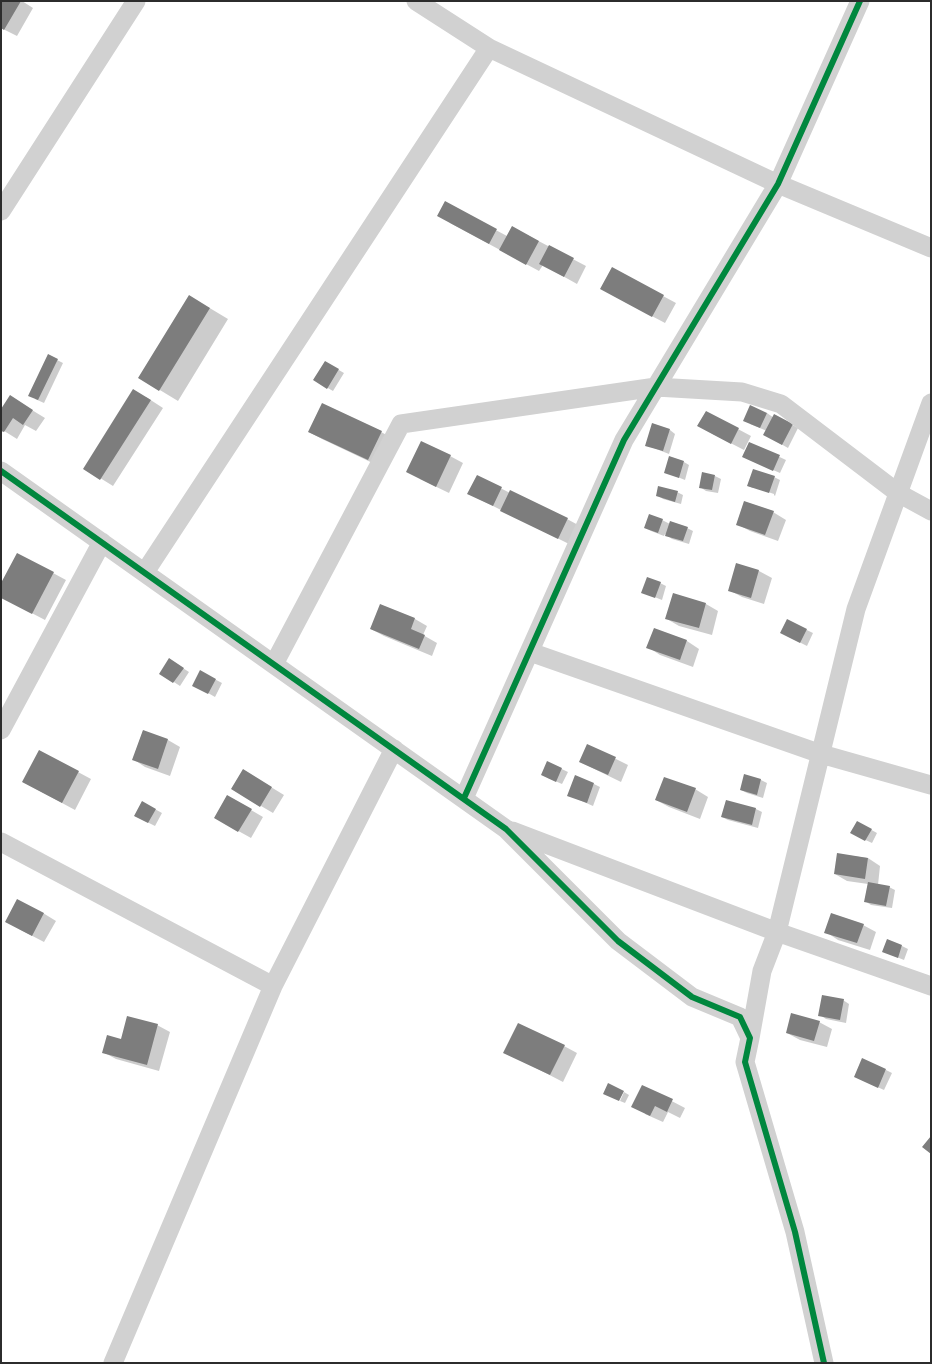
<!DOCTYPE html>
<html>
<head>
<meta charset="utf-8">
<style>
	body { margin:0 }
	#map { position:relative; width:932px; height:1364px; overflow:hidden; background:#fff; font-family:"Noto Sans",sans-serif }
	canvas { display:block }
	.frame { position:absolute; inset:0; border:2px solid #2c2c2c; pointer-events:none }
</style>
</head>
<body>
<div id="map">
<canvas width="932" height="1364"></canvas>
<div class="frame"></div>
</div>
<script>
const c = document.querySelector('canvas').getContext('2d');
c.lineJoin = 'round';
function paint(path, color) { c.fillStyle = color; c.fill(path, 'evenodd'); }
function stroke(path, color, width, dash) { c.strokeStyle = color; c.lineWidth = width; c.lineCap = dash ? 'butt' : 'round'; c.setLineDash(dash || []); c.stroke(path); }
paint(new Path2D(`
	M1 1H22L33 8 17 36 1 28Z
	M445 203 507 236 512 227 586 266 577 284 543 265 539 271 450 223Z
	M614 296H663L676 303 665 323Z
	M208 307 228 319 178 401 140 378Z
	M57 360 63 363 44 403 35 399Z
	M325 362 344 373 333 391 314 380Z
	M146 397 163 408 113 486 84 468Z
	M22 404 45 418 36 431 25 425 17 439 1 429V411Z
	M706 412 751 436 744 450 711 433Z
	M767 413 774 418 775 415 798 428 788 448 765 435 767 431 750 424Z
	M670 430 675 434 669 454 646 445Z
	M309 432H381L394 439 381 467 322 439Z
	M750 443 786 460 780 473 750 460Z
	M450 456 463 463 449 493 420 479Z
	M684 462 689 465 685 480 665 472Z
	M477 476 510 493 567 519 580 526 571 545 469 494Z
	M715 476 721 479 718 493 706 491 700 487Z
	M774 477 780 480 775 496 774 495V494L753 487V488L748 486Z
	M677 492 683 495 681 504 663 499 657 495Z
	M773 512 786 520 778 541 750 531 737 524Z
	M662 520 670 524 687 528 693 531 689 544 672 539 665 534 664 536 651 531 645 528Z
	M737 564 759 571 772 578 764 604 742 597 729 590Z
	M53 573 66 580 45 620 1 597V585Z
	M660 583 666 586 662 600 642 592Z
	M706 604 718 611 712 635 679 626 667 619Z
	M381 605 415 619 427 626 423 635 437 643 432 656 384 636 371 629Z
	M788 621 813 633 807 646 787 636Z
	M654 630 687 641 699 649 693 667 660 655 648 647Z
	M175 663 189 672 180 686 160 673Z
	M201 672 222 683 215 697 194 685Z
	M143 731 168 740 180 747 170 776 145 767 133 759Z
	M588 745 628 765 621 782 580 762Z
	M39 751 91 779 75 810 23 782Z
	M547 762 568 772 562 784 548 778Z
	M243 770 284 795 273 813 232 789Z
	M745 776 761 780 767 783 763 798 747 793 741 790Z
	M594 784 600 787 593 806 568 795Z
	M695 789 708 797 700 819 669 807 656 800Z
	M227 796 263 817 251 838 215 818Z
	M726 801 756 809 762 812 758 828 728 820 722 817Z
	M142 802 162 813 155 826 135 816Z
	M857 822 877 833 872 843 857 836Z
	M838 854 868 858 880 866 878 885 889 887 895 890 892 908 871 905 865 901 868 884 847 881 835 874Z
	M43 913 56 921 44 942 19 929Z
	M863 925 876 932 870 950 838 940 826 932Z
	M902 946 908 949 904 960 884 952Z
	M843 1000 849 1004 846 1023 826 1019 820 1015Z
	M819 1022 832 1029 827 1047 800 1040 787 1033Z
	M157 1025 170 1032 159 1071 116 1059 103 1052 122 1040Z
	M564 1046 577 1053 563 1082 505 1052Z
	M886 1070 892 1073 884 1090 862 1080Z
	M643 1086 685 1108 680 1118 668 1112 663 1122 645 1114Z
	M624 1092 629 1095 625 1103 620 1101Z`), '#0003');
paint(new Path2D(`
	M1 1H21L4 30 1 28Z
	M445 201 497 229 489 244 437 216Z
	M512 226 539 241 526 265 499 250Z
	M549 245 574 258 564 277 539 264Z
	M612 267 664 295 652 317 600 289Z
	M189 295 210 308 159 391 138 378Z
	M48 354 58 359 38 400 28 396Z
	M325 361 339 369 327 389 313 380Z
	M133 389 151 400 100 480 83 469Z
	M10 395 33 410 23 425 13 418 4 432 1 431V409Z
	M322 403 382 431 368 460 308 432Z
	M750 405 767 413 760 428 743 421Z
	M706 411 739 428 731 444 697 426Z
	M774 414 793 424 782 445 763 435Z
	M652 423 670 429 663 451 645 446Z
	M421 441 451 455 436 487 406 472Z
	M749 442 780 455 773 471 742 457Z
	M669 456 684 461 679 478 664 473Z
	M753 469 775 476 769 493 747 486Z
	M702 472 715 475 712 490 699 488Z
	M477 475 502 487 493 506 467 494Z
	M658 486 678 491 675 502 656 496Z
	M510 490 568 518 558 539 500 511Z
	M744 501 774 511 765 535 736 525Z
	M649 514 663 519 658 533 644 528Z
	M670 521 688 527 683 541 665 536Z
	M17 553 54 572 32 614 1 598V583Z
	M736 563 759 570 751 598 728 591Z
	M647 577 661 582 655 598 641 593Z
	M673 593 706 603 699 628 665 619Z
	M380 604 415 618 411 629 425 635 419 649 370 629Z
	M787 619 807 629 800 643 780 633Z
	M654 628 687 640 680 660 646 648Z
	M169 658 184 668 173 683 159 674Z
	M200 670 216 679 208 694 192 686Z
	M143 730 168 739 158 769 132 760Z
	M587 744 616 757 608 775 579 762Z
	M39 750 79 771 62 803 22 782Z
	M547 761 562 768 556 782 541 775Z
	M243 769 272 787 260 807 231 789Z
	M744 774 761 779 757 795 740 790Z
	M575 775 594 783 587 803 567 796Z
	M664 777 696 788 687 812 655 800Z
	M227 795 252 809 238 832 214 818Z
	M726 800 756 808 752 825 721 817Z
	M142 801 156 809 148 823 134 816Z
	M857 821 872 829 865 841 850 833Z
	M837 853 868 858 865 879 834 874Z
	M868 882 890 886 886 906 864 902Z
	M17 899 44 913 32 936 5 922Z
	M831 913 864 924 857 943 824 933Z
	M887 939 902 945 898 958 882 952Z
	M822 995 844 999 840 1020 818 1016Z
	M791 1013 820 1021 814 1041 786 1033Z
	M127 1016 158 1024 147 1065 102 1053 107 1035 121 1039Z
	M518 1023 565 1045 550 1075 503 1053Z
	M862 1058 886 1069 878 1088 854 1077Z
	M608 1083 624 1091 619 1101 603 1094Z
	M642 1085 673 1099 667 1112 655 1106 650 1116 631 1107Z
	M931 1136V1154L922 1147Z`), '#7d7d7d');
stroke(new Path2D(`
	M416 1 489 48 778 184 931 248
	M1 211 136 1
	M1 471 506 829 618 941 692 997 740 1017 750 1038 745 1062 795 1232 824 1363
	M145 572 489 48
	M530 652 821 754 931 785
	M274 664 401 424 656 387 742 392 781 404 898 493 931 511
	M1 730 102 542
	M464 798 624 440 778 184 860 1
	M512 831 777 932 931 986
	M1 842 273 986
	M750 1038 762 971 777 932 856 609 931 403
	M113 1363 273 986 394 749`), '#d1d1d1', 19);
stroke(new Path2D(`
	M1 471 506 829 618 941 692 997 740 1017 750 1038 745 1062 795 1232 824 1363
	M464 798 624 440 778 184 860 1`), '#00873e', 6);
</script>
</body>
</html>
